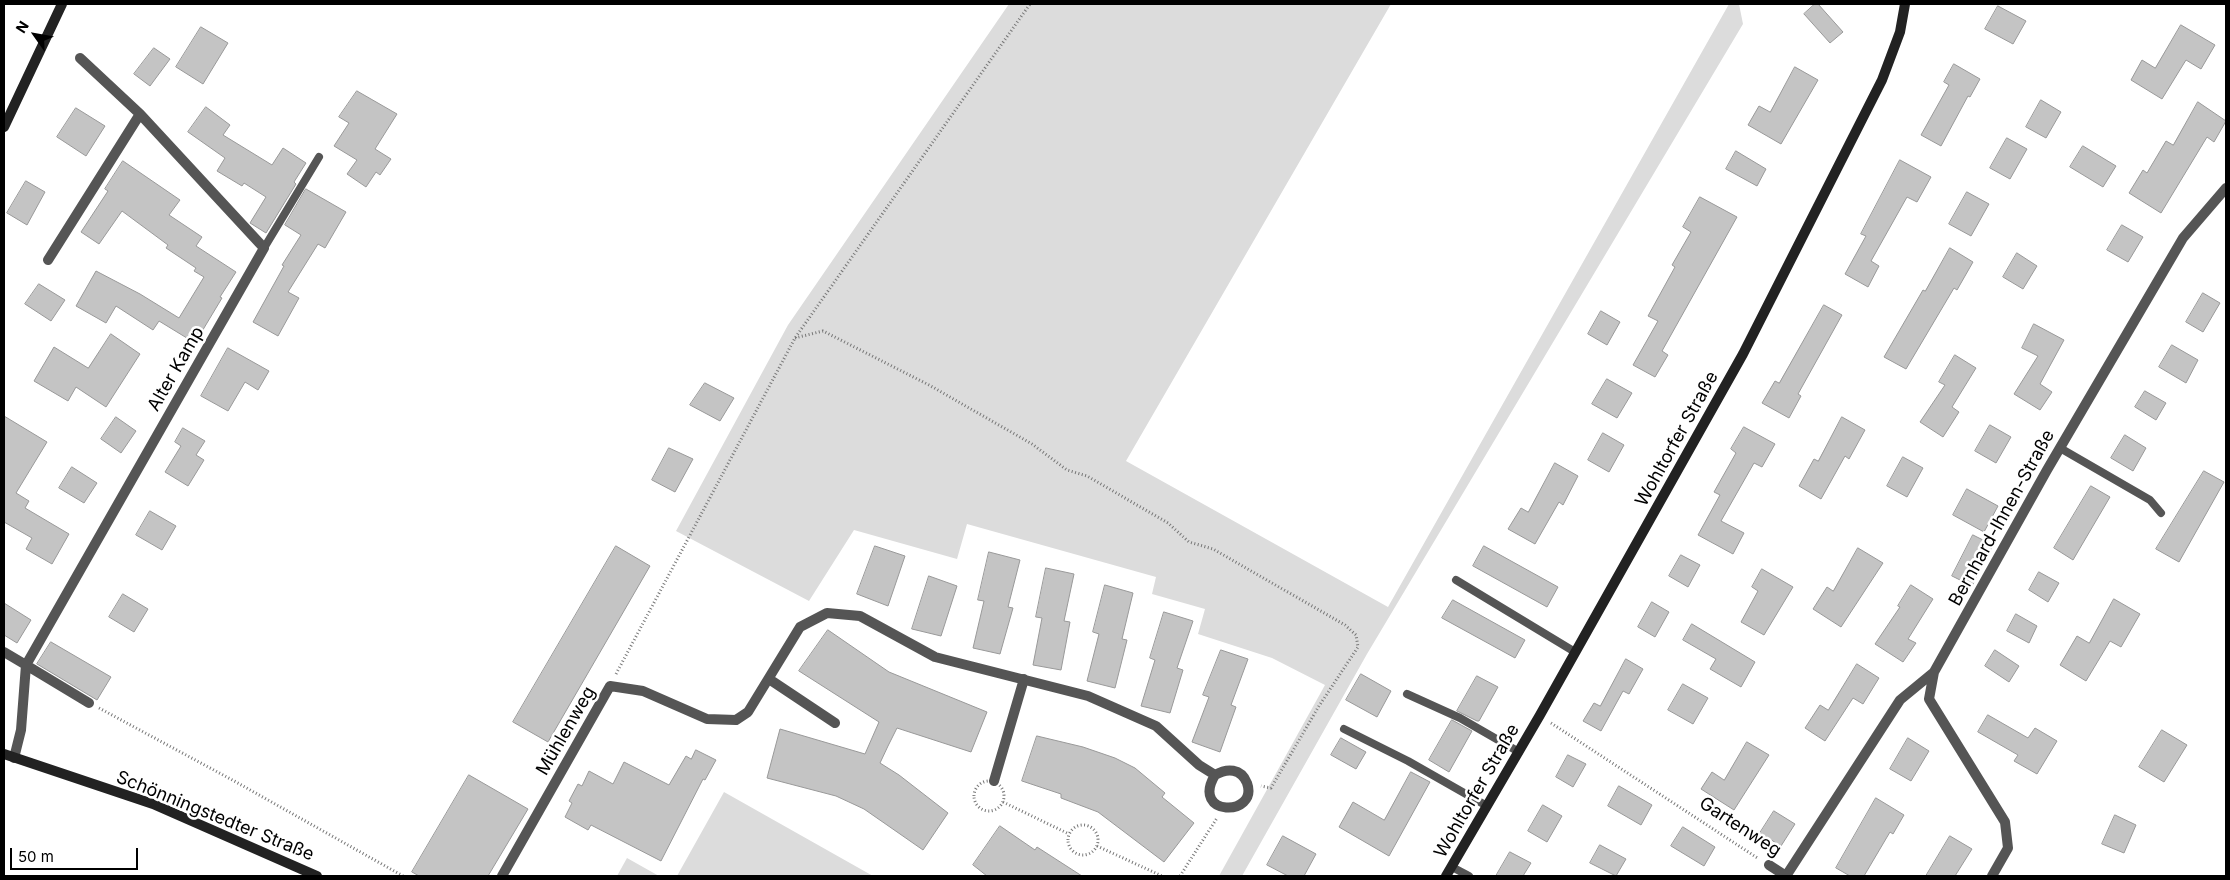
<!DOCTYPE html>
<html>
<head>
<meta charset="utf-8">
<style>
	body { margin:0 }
	#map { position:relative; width:2230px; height:880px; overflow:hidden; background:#fff; font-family:Inter,sans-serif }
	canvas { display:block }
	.frame { position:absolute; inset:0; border:5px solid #000; pointer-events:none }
	.north { position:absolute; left:10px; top:10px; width:50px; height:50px; -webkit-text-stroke:4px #fff; paint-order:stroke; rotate:302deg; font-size:14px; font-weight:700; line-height:20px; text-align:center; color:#000 }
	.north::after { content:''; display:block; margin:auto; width:18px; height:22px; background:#000; clip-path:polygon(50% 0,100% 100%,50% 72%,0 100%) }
	.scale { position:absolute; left:10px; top:848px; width:128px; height:22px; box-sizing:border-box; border:2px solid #000; border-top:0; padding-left:6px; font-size:15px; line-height:18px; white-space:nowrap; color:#000; -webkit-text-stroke:4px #fff; paint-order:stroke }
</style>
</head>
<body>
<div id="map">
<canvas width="2230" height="880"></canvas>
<div class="frame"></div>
<div class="north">N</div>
<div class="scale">50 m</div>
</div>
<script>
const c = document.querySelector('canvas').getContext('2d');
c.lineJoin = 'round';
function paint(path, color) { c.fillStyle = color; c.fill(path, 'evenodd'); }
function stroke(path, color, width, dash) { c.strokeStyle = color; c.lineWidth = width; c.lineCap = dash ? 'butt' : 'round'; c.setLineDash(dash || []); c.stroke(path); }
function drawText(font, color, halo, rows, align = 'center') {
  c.font = font + ' Inter,sans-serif'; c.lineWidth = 5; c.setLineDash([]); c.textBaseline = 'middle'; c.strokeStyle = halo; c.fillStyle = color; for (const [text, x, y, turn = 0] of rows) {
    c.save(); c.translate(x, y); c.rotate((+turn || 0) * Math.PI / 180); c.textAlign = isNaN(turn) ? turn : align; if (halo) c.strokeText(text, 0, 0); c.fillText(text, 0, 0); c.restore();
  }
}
paint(new Path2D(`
	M1009 4H1391L1126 461 1388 607 1729 4H1739L1743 24 1367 654 1242 876H1219L1325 685 1272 658 1198 634 1205 609 1152 594 1156 577 967 524 957 559 854 530 809 601 676 531 788 325Z
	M724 792 873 876H677Z
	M627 858 659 876H617Z`), '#dcdcdc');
const building = new Path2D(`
	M1815 4H1818L1843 32 1830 43 1804 14Z
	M1998 6 2026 21 2013 44 1985 29Z
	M2181 25 2215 45 2201 69 2186 60 2162 99 2131 80 2142 60 2155 68Z
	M201 27 228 43 203 84 176 67Z
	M154 48 170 59 150 86 134 74Z
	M1954 64 1980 79 1970 97 1968 96 1941 146 1921 135 1949 85 1944 82Z
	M1795 67 1818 80 1781 144 1748 125 1759 106 1770 112Z
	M357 91 397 114 375 149 391 159 380 175 376 172 366 187 347 174 357 160 334 146 349 123 339 117Z
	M2041 100 2061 112 2046 138 2026 127Z
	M2198 102 2226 121 2214 142 2207 137 2161 213 2129 193 2143 170 2147 173 2166 141 2173 145Z
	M206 107 230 125 223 135 272 165 283 148 306 163 294 182 296 184 266 233 250 223 266 197 244 183 242 186 217 171 225 158 188 132Z
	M76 108 105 126 86 156 57 137Z
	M2007 138 2027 149 2010 179 1990 168Z
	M2083 146 2116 166 2103 187 2070 167Z
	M1736 151 1766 169 1757 186 1726 169Z
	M1900 160 1931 177 1917 202 1907 197 1871 261 1879 266 1868 287 1845 274 1866 236 1861 234Z
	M123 161 180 200 169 215 202 237 196 246 236 272 220 297 222 298 195 343 159 321 153 330 116 306 106 323 76 306 96 271 140 294 179 318 204 277 194 271 196 268 166 248 168 245 122 211 99 244 81 232 108 191 105 189Z
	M26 181 45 192 27 225 7 213Z
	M306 189 346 212 325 248 318 244 288 292 299 298 278 336 253 322 284 266 282 265 301 235 285 225Z
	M1967 192 1989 204 1971 236 1949 224Z
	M1700 197 1737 217 1662 351 1668 355 1655 377 1633 365 1658 321 1648 316 1675 267 1672 265 1691 232 1683 227Z
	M2122 225 2143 237 2128 262 2107 250Z
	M1950 248 1973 262 1957 290 1954 288 1906 369 1884 357 1923 290 1925 291Z
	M2017 253 2037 266 2023 289 2003 277Z
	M39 284 65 300 51 321 25 304Z
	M2203 293 2220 303 2203 332 2186 322Z
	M1824 305 1842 315 1798 394 1801 396 1789 418 1762 403 1775 381 1779 383Z
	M1601 311 1620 322 1607 345 1588 334Z
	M2034 324 2064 340 2040 384 2052 392 2040 410 2014 394 2038 356 2022 348Z
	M111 334 140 354 106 407 76 387 68 401 34 381 54 347 88 368Z
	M2172 345 2198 360 2186 383 2159 367Z
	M228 348 269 371 258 390 245 382 228 411 201 396Z
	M1955 355 1976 368 1952 407 1959 412 1943 437 1920 422 1945 385 1939 382Z
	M1607 379 1632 393 1617 418 1592 404Z
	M705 383 734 398 720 421 690 405Z
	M2145 391 2166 403 2156 420 2135 407Z
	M4 416 47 442 16 493 29 501 25 508 69 534 52 564 26 549 32 538 4 522Z
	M116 417 136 431 121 453 101 439Z
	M1842 417 1865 430 1849 459 1845 456 1821 499 1799 486 1814 459 1818 461Z
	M1990 425 2011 437 1996 463 1975 451Z
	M1744 427 1775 444 1762 467 1754 463 1721 521 1744 533 1733 554 1698 535 1720 495 1714 492 1736 453 1731 449Z
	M183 428 205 441 196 455 204 460 188 486 165 472 181 446 175 442Z
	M1603 433 1624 445 1609 472 1588 460Z
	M2125 435 2146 448 2133 471 2111 458Z
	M669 448 693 459 675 492 652 480Z
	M1903 457 1923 468 1907 497 1887 486Z
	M1555 463 1578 476 1563 505 1559 502 1535 544 1508 529 1521 508 1528 512Z
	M72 467 97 483 84 503 59 488Z
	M2204 471 2224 482 2179 562 2156 549Z
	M2091 486 2110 497 2073 560 2054 548Z
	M1967 489 1998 506 1984 532 1953 515Z
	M150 511 176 526 162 550 136 535Z
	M1973 535 1993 545 1972 586 1952 576Z
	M616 546 650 566 548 742 513 722Z
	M875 546 905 556 888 606 857 594Z
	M1484 546 1558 587 1547 607 1473 566Z
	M1858 548 1883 563 1841 627 1813 609 1827 587 1833 591Z
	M989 552 1020 560 1008 607 1013 608 1000 654 973 648 984 601 978 600Z
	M1681 555 1700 565 1688 587 1669 576Z
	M1046 568 1074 574 1064 621 1070 622 1061 670 1033 665 1042 618 1036 617Z
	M1762 569 1793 587 1764 635 1741 622 1758 591 1752 587Z
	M2039 572 2059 583 2048 602 2029 590Z
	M929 576 957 586 941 636 912 629Z
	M1105 585 1133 593 1122 639 1127 640 1115 688 1087 681 1099 634 1093 632Z
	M1911 585 1933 599 1908 639 1916 643 1903 662 1875 644 1900 607 1898 606Z
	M123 594 148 609 134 632 109 617Z
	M2114 599 2140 614 2121 647 2110 641 2086 681 2060 665 2077 636 2089 643Z
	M1453 600 1525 640 1515 658 1442 618Z
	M1652 602 1669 612 1655 637 1638 627Z
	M4 603 31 620 17 643 4 635Z
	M1164 612 1193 621 1177 668 1183 670 1170 713 1141 706 1155 660 1150 658Z
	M2016 614 2037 626 2029 643 2007 631Z
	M1692 624 1755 662 1741 687 1710 669 1716 659 1683 640Z
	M828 630 889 672 987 712 971 752 897 728 888 746 880 763 899 775 948 813 923 850 864 809 836 796 767 778 780 729 865 754 879 722 799 671Z
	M51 642 111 677 97 700 37 664Z
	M1221 650 1248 659 1231 705 1236 707 1220 752 1192 742 1209 697 1203 695Z
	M1995 650 2019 666 2009 682 1985 666Z
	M1626 659 1643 669 1629 694 1623 691 1601 731 1583 721 1594 703 1600 706Z
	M1857 664 1879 678 1863 704 1853 698 1825 741 1805 728 1820 705 1828 710Z
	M1361 674 1391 691 1377 717 1346 700Z
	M1477 676 1498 687 1479 721H1477L1457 711Z
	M1683 684 1708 698 1693 724 1668 710Z
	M1988 715 2028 738 2035 728 2057 741 2037 774 2014 761 2018 755 1978 732Z
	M1452 720 1472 731 1449 772 1429 760Z
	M2162 730 2187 745 2164 782 2139 767Z
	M1037 736 1083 747 1115 758 1135 768 1165 793 1162 797 1194 823 1164 862 1098 812 1061 798V794L1022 781Z
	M1341 738 1366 752 1356 769 1331 755Z
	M1908 738 1929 751 1911 781 1890 769Z
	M1747 742 1769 755 1734 810 1701 789 1712 772 1724 780Z
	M696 750 716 760 705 780 703 779 661 861 591 825 588 830 565 817 572 803 569 801 578 784 582 786 589 771 613 784 624 762 669 785 686 756 691 759Z
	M1568 755 1586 764 1573 787 1556 777Z
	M1411 772 1430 782 1389 856 1339 827 1353 802 1384 820Z
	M469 775 528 809 488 876H419L412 872Z
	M1619 786 1652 805 1641 825 1608 806Z
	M1876 798 1904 815 1893 834 1890 832 1864 876H1850L1836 868Z
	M1543 805 1562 816 1547 842 1528 831Z
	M1774 811 1795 824 1781 846 1760 833Z
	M2115 815 2136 825 2124 853 2102 844Z
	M1000 826 1035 850 1037 847 1082 876H987L973 865Z
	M1683 827 1715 847 1704 866 1671 846Z
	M1283 836 1316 854 1304 876H1288L1267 865Z
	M1950 836 1972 849 1955 876H1926Z
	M1600 845 1626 859 1616 876 1590 863Z
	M1510 852 1531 863 1523 876H1496Z`);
paint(building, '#c4c4c4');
stroke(building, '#999', 1);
stroke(new Path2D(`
	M795 338 823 331 929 385 1032 444 1067 470 1087 476 1168 523 1189 542 1213 549 1345 625 1356 635 1358 647 1319 706 1271 788 1261 786
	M616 674 795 338 1030 4
	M99 708 236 782 403 876
	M1551 723 1759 859
	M974 796a15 15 0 1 1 30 0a15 15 0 1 1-30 0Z
	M1003 802 1069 834
	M1068 840a15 15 0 1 1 30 0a15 15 0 1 1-30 0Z
	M1097 846 1162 876
	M1180 876 1217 818`), '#777', 3, [1, 2.5]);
stroke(new Path2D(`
	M264 248 319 157
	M2060 448 2150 500 2161 513
	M1456 580 1575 652
	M1407 694 1460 718 1519 752
	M1344 729 1408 761 1487 806
	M1452 867 1469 876`), '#555', 8);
stroke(new Path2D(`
	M80 58 140 114
	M48 260 140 114 264 248 26 665 89 703
	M4 652 26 665 21 730 14 758
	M769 679 835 723
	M994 781 1024 679
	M1769 865 1786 876 1900 700 1934 672
	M502 876 610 686 643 691 707 719 736 720 748 712 800 627 827 613 860 616 935 657 1088 696 1156 726 1199 765 1215 775C1190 817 1259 817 1247 783 1241 768 1227 768 1215 775
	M1992 876 2008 848 2005 822 1929 699 1934 672 2047 470 2183 238 2226 188`), '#555', 10);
stroke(new Path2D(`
	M4 127 62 4
	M4 754 153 804 317 876
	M1446 876 1540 715 1743 354 1882 80 1900 32 1905 4`), '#222', 10);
drawText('18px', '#000', '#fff', [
	["Alter Kamp",176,369,-60],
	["Wohltorfer Straße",1677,439,-61],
	["Bernhard-Ihnen-Straße",2002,518,-61],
	["Mühlenweg",566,731,-60],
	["Wohltorfer Straße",1477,791,-60],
	["Schönningstedter Straße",215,816,22],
	["Gartenweg",1740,827,33]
]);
</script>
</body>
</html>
